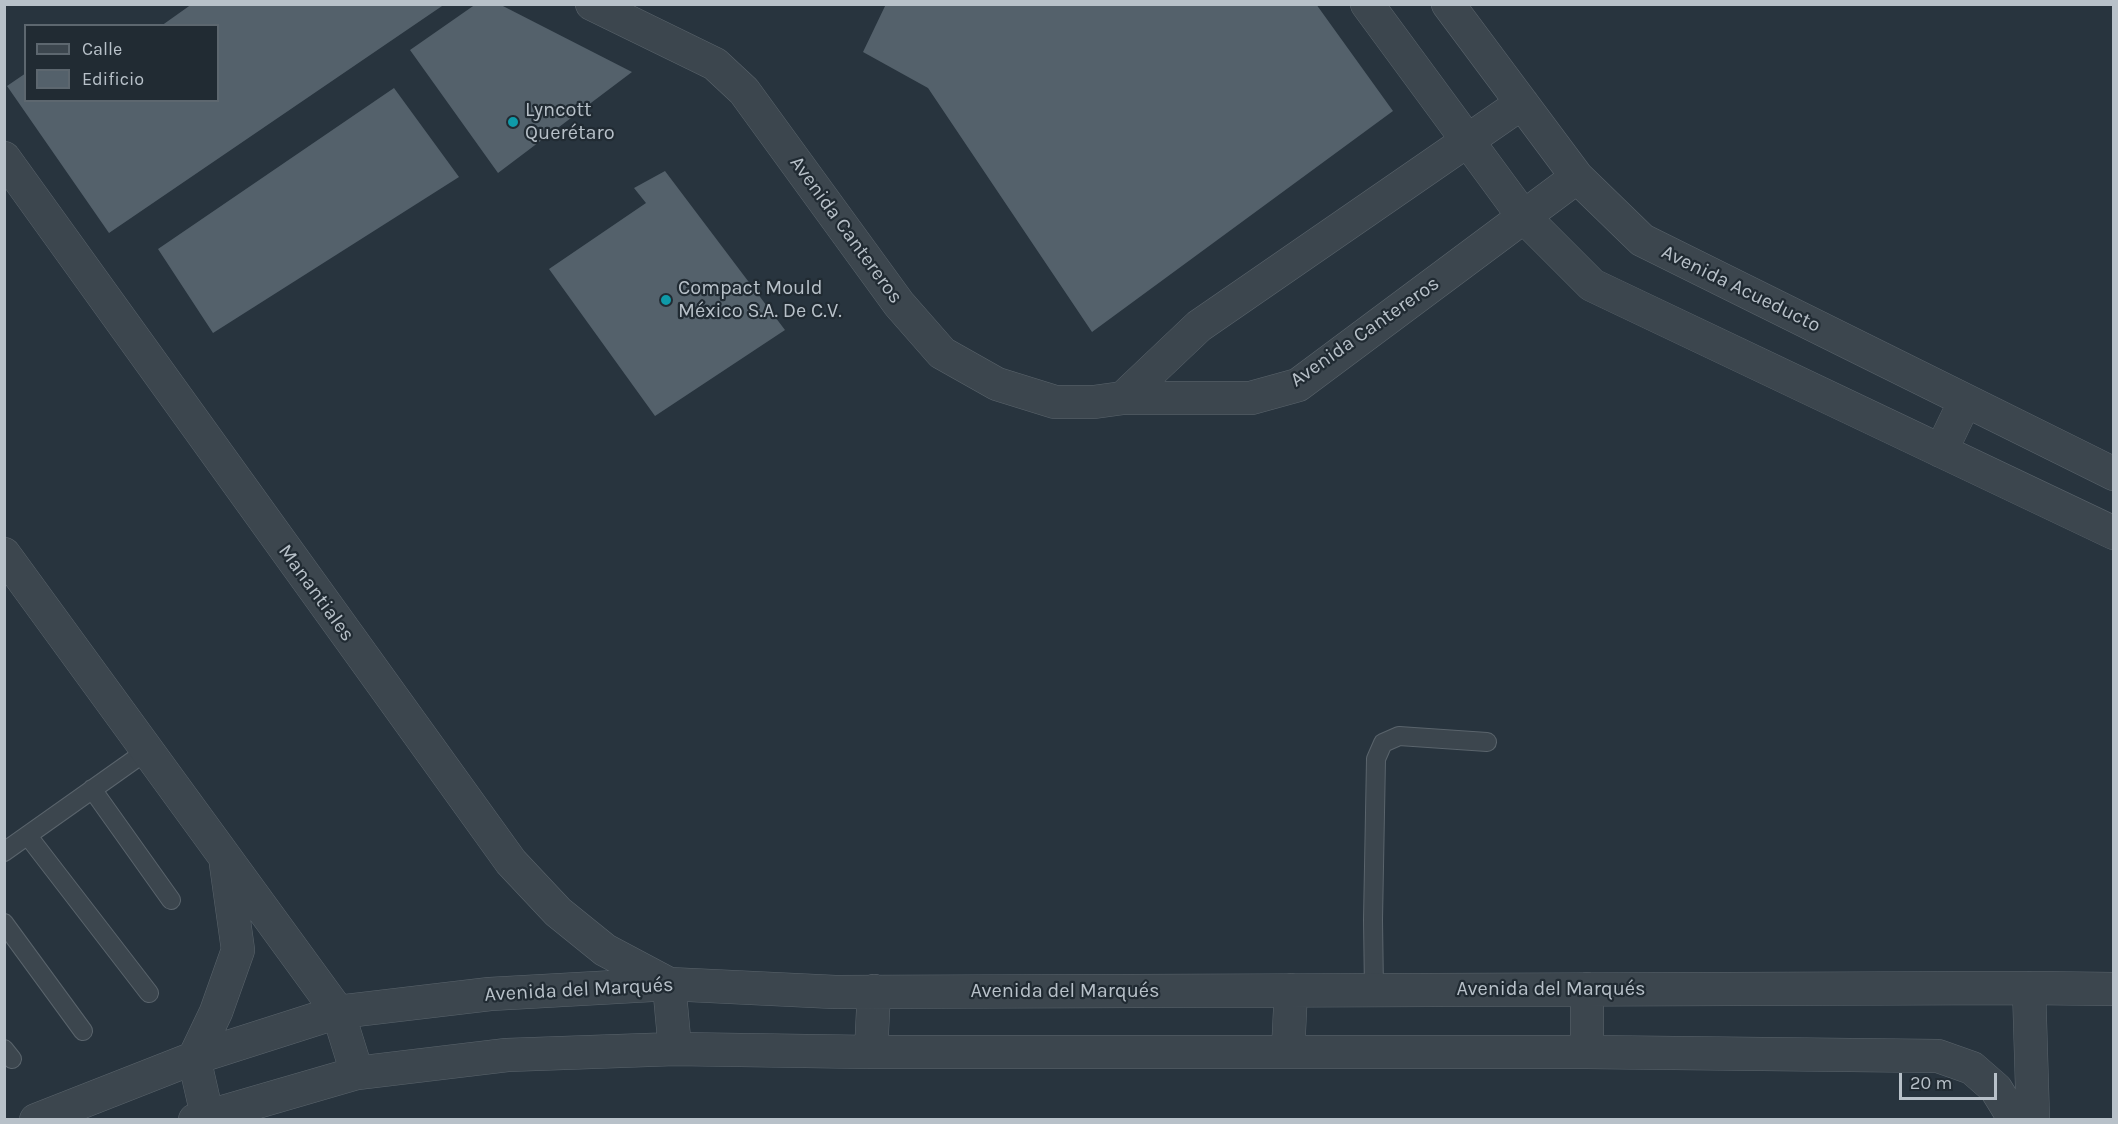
<!DOCTYPE html>
<html>
<head>
<meta charset="utf-8">
<style>
	body { margin:0 }
	#map { position:relative; width:2118px; height:1124px; overflow:hidden; background:#28343e; font-family:Karla,sans-serif }
	canvas { display:block }
	.frame { position:absolute; inset:0; border:6px solid #b8c1c9; pointer-events:none }
	.legend { position:absolute; left:24px; top:24px; width:195px; height:78px; box-sizing:border-box; background:#212b33; border:2px solid #5d676f; margin:0; padding:8px 10px; list-style:none; font-size:18px; color:#b8c1c9 }
	.legend li { display:flex; align-items:center; gap:12px; height:30px }
	.legend b { width:30px; border:2px solid #5d676f }
	.scale { position:absolute; left:1899px; top:1073px; width:98px; height:27px; box-sizing:border-box; border:3px solid #b8c1c9; border-top:0; padding-left:8px; font-size:18px; line-height:21px; white-space:nowrap; color:#b8c1c9; -webkit-text-stroke:4px #212b33; paint-order:stroke }
</style>
</head>
<body>
<div id="map">
<canvas width="2118" height="1124"></canvas>
<div class="frame"></div>
<ul class="legend">
<li><b style="height:8px;background:#3c464e"></b>Calle</li>
<li><b style="height:16px;background:#54616b"></b>Edificio</li>
</ul>
<div class="scale">20 m</div>
</div>
<script>
const c = document.querySelector('canvas').getContext('2d');
c.lineJoin = 'round';
function paint(path, color) { c.fillStyle = color; c.fill(path, 'evenodd'); }
function stroke(path, color, width, dash) { c.strokeStyle = color; c.lineWidth = width; c.lineCap = dash ? 'butt' : 'round'; c.setLineDash(dash || []); c.stroke(path); }
function drawText(font, color, halo, rows, align = 'center') {
  c.font = font + ' Karla,sans-serif'; c.lineWidth = 4.5; c.setLineDash([]); c.textBaseline = 'middle'; c.strokeStyle = halo; c.fillStyle = color; for (const [text, x, y, turn = 0] of rows) {
    c.save(); c.translate(x, y); c.rotate((+turn || 0) * Math.PI / 180); c.textAlign = isNaN(turn) ? turn : align; if (halo) c.strokeText(text, 0, 0); c.fillText(text, 0, 0); c.restore();
  }
}
paint(new Path2D(`
	M192 4H445L109 233 7 86 26 73V100H218V26H161Z
	M476 4H499L632 72 498 173 410 50Z
	M886 4H1316L1393 111 1092 332 928 88 863 52Z
	M394 88 459 177 213 333 158 249Z
	M665 171 785 330 655 416 549 269 646 203 634 188Z`), '#54616b');
const service = new Path2D(`
	M92 789 171 900
	M28 836 149 993
	M4 852 148 750
	M4 923 83 1031
	M1374 990 1373 920 1376 759 1383 743 1399 736 1487 742
	M4 1049 12 1059`);
const minor = new Path2D(`
	M592 4 715 64 744 91 899 304 942 353 997 384 1055 402H1094L1123 398H1251L1298 385 1577 177
	M1367 4 1523 216 1592 285 2114 533
	M1448 4 1577 177 1642 240 2114 474
	M4 158 511 862 558 912 605 950 669 984 675 1049
	M1123 398 1199 326 1522 103
	M1941 451 1965 401
	M4 554 338 1012 357 1073
	M2029 988 2033 1120
	M1587 989V1052
	M871 1052 874 991
	M1288 1052 1291 990
	M207 1115 194 1058 216 1012 238 950 226 864
	M36 1120 194 1058 338 1012 490 994 669 984 835 992 2029 988 2114 989
	M195 1120 357 1073 507 1055 675 1049 871 1052H1587L1938 1056 1972 1068 1996 1089 2015 1120`);
stroke(service, '#5a646c', 20);
stroke(minor, '#5a646c', 34);
stroke(service, '#3c464e', 18);
stroke(minor, '#3c464e', 33);
for (const [x, y, r, color] of [
	[513,122,6,"#0f9aa8"],
	[666,300,6,"#0f9aa8"]
]) { const dot = new Path2D(); dot.arc(x, y, r, 0, 2 * Math.PI); c.fillStyle = color; c.fill(dot); stroke(dot, '#212b33', 2); }
drawText('20px', '#b8c1c9', '#212b33', [
	["Lyncott",525,110],
	["Querétaro",525,133],
	["Compact Mould",678,288],
	["México S.A. De C.V.",678,311]
], 'left');
drawText('20px', '#b8c1c9', '#212b33', [
	["Avenida Cantereros",846,230,54],
	["Avenida Acueducto",1741,289,26],
	["Avenida Cantereros",1365,332,-35],
	["Manantiales",316,593,54],
	["Avenida del Marqués",1551,989],
	["Avenida del Marqués",579,990,-3],
	["Avenida del Marqués",1065,991]
]);
</script>
</body>
</html>
